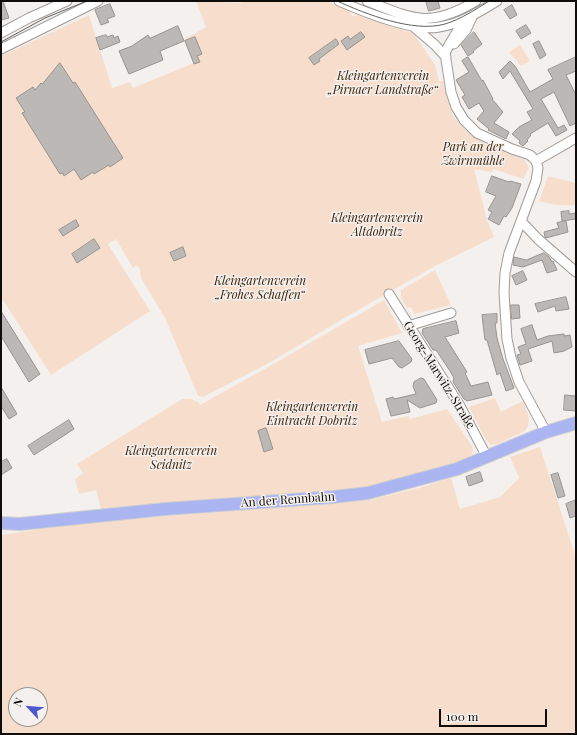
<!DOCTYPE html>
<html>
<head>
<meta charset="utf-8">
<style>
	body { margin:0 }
	#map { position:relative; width:577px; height:735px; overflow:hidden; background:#f4f0ed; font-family:"Playfair Display",serif }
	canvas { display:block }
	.frame { position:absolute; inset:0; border:2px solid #0f0d0c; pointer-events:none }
	.north { position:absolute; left:8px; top:687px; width:40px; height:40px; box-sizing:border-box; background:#f4f0ed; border:1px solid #989593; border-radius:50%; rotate:296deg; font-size:11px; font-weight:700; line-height:16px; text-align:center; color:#0f0d0c }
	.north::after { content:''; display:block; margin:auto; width:14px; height:18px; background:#4e58ce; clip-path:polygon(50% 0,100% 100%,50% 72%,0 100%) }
	.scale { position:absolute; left:439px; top:709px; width:108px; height:18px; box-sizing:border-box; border:2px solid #0f0d0c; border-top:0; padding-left:5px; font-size:12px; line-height:14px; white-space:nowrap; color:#0f0d0c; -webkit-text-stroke:3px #f4f0ed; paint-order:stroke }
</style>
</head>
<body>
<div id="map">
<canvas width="577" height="735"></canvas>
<div class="frame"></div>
<div class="north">N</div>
<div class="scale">100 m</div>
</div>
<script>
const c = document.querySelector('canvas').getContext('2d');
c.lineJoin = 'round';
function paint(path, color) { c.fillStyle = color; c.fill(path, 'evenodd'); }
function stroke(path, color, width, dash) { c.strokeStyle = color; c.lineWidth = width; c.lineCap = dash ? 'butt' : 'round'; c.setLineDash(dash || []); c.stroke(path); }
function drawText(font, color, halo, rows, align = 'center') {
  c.font = font + ' "Playfair Display",serif'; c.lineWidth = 3; c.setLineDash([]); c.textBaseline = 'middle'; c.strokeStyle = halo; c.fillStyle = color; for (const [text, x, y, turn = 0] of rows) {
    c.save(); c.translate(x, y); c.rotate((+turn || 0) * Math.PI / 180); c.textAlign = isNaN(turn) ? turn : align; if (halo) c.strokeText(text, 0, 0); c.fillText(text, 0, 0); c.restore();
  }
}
paint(new Path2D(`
	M196 1 240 3 245 1H326L349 10 352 16 358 15 413 33 435 65 439 81H443L445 91 453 116 466 131 486 144 525 160 529 168 523 179 494 169 491 172 474 169 487 220 494 237 435 266 346 317 269 363 203 397 198 396 165 318 141 278 140 270 137 265 133 268 116 239 108 244 150 311 51 375 1 297V56L89 15 112 88 130 82 133 88 194 63 184 40 206 27Z
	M520 45 530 61 521 66 509 52Z
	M548 176 576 183V205C563 206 552 205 539 201Z
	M435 270 451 305 414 314 411 307 407 308 401 298V290Z
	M384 300 402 333 358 346 382 422 408 416 410 419 447 409 472 446 473 452 469 457 460 462 406 478 364 488 327 492 101 509 96 490 79 494 75 479 83 473 77 464 182 399H191L198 402 200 405 270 366Z
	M495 398 501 412 523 401C527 411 533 422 525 431L497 444 491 445 486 440 469 407Z
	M540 447 576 558V734H1V535L82 523 370 500 419 488 451 478 460 509 500 497 519 478 510 457ZM16 695H40V719H16Z`), '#f7decc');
const building = new Path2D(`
	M1 1H3L9 18 1 20Z
	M426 1H438L440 8 429 11Z
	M110 4 115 16 107 19 109 22 101 25 95 10Z
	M512 5 517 15 510 19 504 10Z
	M526 25 531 33 521 39 516 31Z
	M178 26 184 41 160 51 163 60 129 74 119 51 132 46 148 35 150 38Z
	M361 32 365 37 347 50 341 41 348 36 350 39Z
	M474 32 482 44 473 51 474 52 468 56 461 45Z
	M106 35 107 37 113 35 114 38 118 36 120 42 100 50 96 38Z
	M195 37 202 54 197 56 200 62 194 64 185 41Z
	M336 39 339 44 319 59 320 61 314 65 309 58Z
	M539 41 546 55 540 59 533 44Z
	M468 57 482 81 483 80 493 99H492L503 112 494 123 509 132 506 139 488 130 489 129 477 119 484 111 479 103 469 109 462 97 465 95 456 80 469 72 462 61Z
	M576 57V71L566 75 576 95V123L570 126 554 92 541 99 558 128 564 125 567 130 556 136 548 123 530 134 531 135 527 140 528 141 523 146 519 143 520 141 512 134 519 127 532 120 527 112 533 109 510 71 503 79 499 72 510 61 515 66 530 92 553 79 548 70Z
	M60 63 73 83 75 82 123 158 110 167 109 165 94 174 93 172 81 180 74 169 64 176 63 173 60 174 22 113 25 112 16 98 33 87 35 90 41 83 42 84Z
	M492 176 506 181 510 182V181L521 184 512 208 506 217 504 216 499 225 488 219 492 212 488 210 496 196 486 192Z
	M569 211V214L576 213V219L562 221 561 212Z
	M76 220 79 226 63 236 59 230Z
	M566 221 568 232 546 238 545 237 544 232 559 228 557 223Z
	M94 239 100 248 77 263 72 254Z
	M183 247 186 256 174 261 170 253Z
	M544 253 549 257 552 262 553 261 557 270 547 273 542 260 523 267 513 265 514 257 526 260Z
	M523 271 527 280 516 285 512 276Z
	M566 297 569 309 556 311 555 306 538 312 535 304Z
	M511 305H519L520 318 512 319Z
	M1 311 40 374 29 382 1 336Z
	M497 314V323H495L497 338 503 359 514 388 506 391 500 373 497 375 487 340H485L483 324 482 315Z
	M456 321 459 333 445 337 467 372 465 373 471 386 488 382 492 395 467 401 464 399 453 382 454 378 450 371 436 350H433L422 333 423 329Z
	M532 325 537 340 548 336 564 334V336L570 335 572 347 564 351 554 353 552 341 528 349 532 361 520 365 517 355 521 354 518 347 526 344 521 329Z
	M399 341 412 359 411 362 402 368 399 367 392 358 369 364 365 350Z
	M421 378 424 379 437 400 436 403 420 408 407 400 410 412 391 416 386 399 393 397 394 399 416 394 413 386 414 382Z
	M1 387 17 414 9 419 1 406Z
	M565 395 576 396V411L564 410Z
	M69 420 74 429 34 455 28 446Z
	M266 428 273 449 264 452 258 431Z
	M7 459 12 468 1 475V462Z
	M480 472 483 481 469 486 466 477Z
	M558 473 565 496 558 498 551 475Z
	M576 500V516L570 518 566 504Z`);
paint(building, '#bcb8b5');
stroke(building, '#979390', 1);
const minor = new Path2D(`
	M339 1C362 11 414 32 439 27 460 24 479 12 497 1
	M367 1C413 19 429 29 476 1
	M473 15 465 20 461 25 449 45 445 53 451 92 456 107 464 120 477 133 512 149 530 155 536 161
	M414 27 435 45 446 57
	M1 33 29 18 67 1
	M454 44 466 30 472 17
	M1 49 98 1
	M536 161 538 168 536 181 509 253 505 273 504 293 507 339 511 358 519 382 546 432
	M536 161 576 138
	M521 221 538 239 576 272
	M389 294 460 406 487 457
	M408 326 451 313`);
const major = new Path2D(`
	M1 523 20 524 165 509 333 497 368 493 457 469 546 432 576 423`);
stroke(minor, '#9e9a97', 11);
stroke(major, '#cfcfce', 14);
stroke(minor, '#fff', 9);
stroke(major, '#abb5f1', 12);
stroke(new Path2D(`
	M337 1C366 14 413 33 445 24 461 19 475 10 489 1
	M1 42 45 18 87 1`), '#646260', 1);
drawText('italic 12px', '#3e230b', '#f4f0ed', [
	["Kleingartenverein",383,76],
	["„Pirnaer Landstraße“",383,90],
	["Park an der",473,147],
	["Zwirnmühle",473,161],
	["Kleingartenverein",377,218],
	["Altdobritz",377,232],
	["Kleingartenverein",260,281],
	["„Frohes Schaffen“",260,295],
	["Kleingartenverein",312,407],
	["Eintracht Dobritz",312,421],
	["Kleingartenverein",171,451],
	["Seidnitz",171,465]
]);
drawText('12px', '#0f0d0c', '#f4f0ed', [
	["Georg-Marwitz-Straße",439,375,58],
	["An der Rennbahn",288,500,-4]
]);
</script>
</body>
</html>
